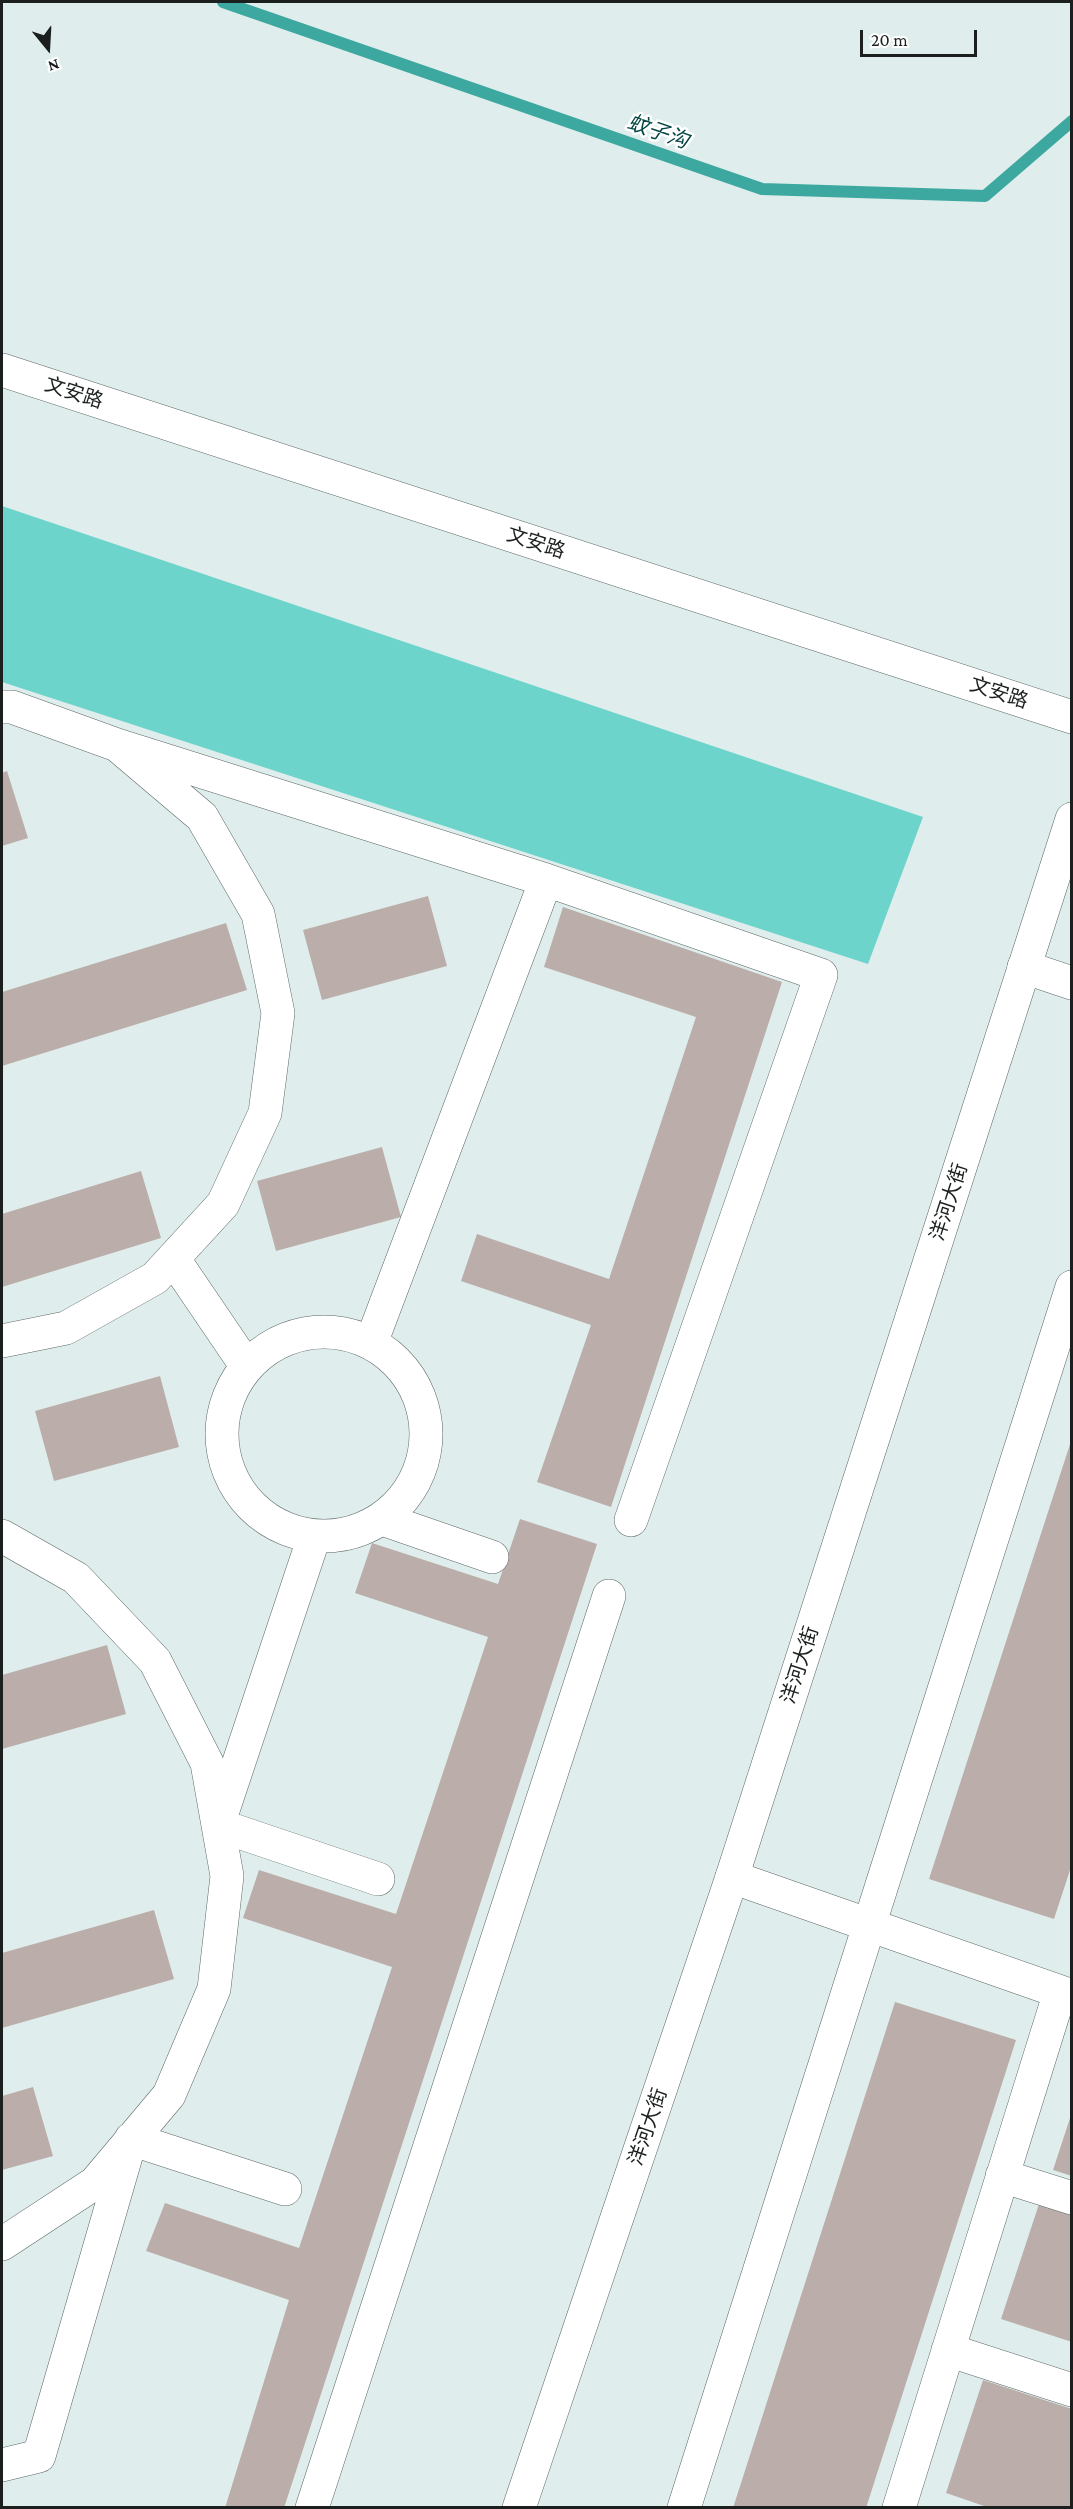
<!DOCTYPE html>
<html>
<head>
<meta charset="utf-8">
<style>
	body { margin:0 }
	#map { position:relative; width:1073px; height:2509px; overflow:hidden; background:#dfeeec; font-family:"Crimson Pro",serif }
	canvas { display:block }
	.frame { position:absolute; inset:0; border:3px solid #1b201f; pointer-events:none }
	.north { position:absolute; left:18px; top:18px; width:60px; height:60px; -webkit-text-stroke:4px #fff; paint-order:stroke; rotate:162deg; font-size:16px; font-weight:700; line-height:24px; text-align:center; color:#1b201f }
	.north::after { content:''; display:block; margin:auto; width:21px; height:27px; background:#1b201f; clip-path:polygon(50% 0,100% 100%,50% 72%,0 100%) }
	.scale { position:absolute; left:860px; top:30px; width:117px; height:27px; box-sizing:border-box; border:3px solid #1b201f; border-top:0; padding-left:8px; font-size:18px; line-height:21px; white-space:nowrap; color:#1b201f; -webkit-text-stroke:4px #fff; paint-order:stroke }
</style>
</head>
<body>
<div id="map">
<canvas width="1073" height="2509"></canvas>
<div class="frame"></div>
<div class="north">N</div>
<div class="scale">20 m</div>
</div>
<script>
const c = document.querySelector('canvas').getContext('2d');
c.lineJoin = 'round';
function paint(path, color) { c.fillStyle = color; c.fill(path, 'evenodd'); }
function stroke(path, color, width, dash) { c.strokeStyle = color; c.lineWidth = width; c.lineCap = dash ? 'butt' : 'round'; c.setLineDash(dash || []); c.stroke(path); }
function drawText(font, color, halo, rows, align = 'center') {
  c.font = font + ' "Crimson Pro","Noto Sans SC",serif'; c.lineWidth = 5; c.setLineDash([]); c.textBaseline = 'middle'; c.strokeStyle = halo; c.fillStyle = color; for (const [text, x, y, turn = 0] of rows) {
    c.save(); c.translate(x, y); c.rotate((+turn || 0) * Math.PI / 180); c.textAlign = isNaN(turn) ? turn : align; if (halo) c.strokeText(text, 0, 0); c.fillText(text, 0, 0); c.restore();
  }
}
paint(new Path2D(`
	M2 506 923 817 868 964 2 682Z`), '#6cd4cb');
stroke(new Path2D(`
	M223 2 762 189 985 196 1072 121`), '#3da8a0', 12);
paint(new Path2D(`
	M7 771 28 838 2 846V773Z
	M428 896 447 966 322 1000 303 930Z
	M563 907 782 982 611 1507 537 1482 591 1325 461 1281 477 1234 609 1279 696 1017 544 967Z
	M226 923 247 990 2 1066V992Z
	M382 1147 401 1217 276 1251 257 1181Z
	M141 1171 161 1238 2 1287V1214Z
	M160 1376 179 1447 54 1481 35 1411Z
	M1072 1438V1864L1054 1919 929 1879Z
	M520 1519 597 1544 284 2508H225L289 2300 146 2251 165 2203 299 2248 392 1967 243 1918 259 1870 396 1914 488 1637 355 1593 372 1543 498 1584Z
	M107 1645 126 1714 2 1749V1675Z
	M154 1910 174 1979 2 2028V1953Z
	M895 2002 1016 2040 866 2508H733Z
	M33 2087 53 2156 2 2170V2096Z
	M1071 2115H1072V2176L1053 2170Z
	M1039 2204 1072 2215V2342L1001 2319Z
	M983 2380 1072 2409V2508H990L946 2493Z`), '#bbaeaa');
const minor = new Path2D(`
	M2 707H12L117 745 202 817 258 914 278 1013 265 1113 223 1204 155 1278 66 1328 2 1341
	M117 745 546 880 371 1343
	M546 880 821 975 631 1520
	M1024 967 1072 983
	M173 1258 247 1367
	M222 1434a102 102 0 1 1 204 0a102 102 0 1 1-204 0Z
	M382 1519 492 1557
	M2 1536 76 1578 155 1661 207 1763 227 1876 214 1989 169 2095 95 2183 2 2244
	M314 1537 218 1825 378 1879
	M732 1877 1072 1996
	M1002 2176 1072 2198
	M948 2350 1072 2390
	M2 2465 39 2456 131 2139 285 2189
	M312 2508 609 1596
	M684 2508 1072 1287
	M899 2508 1060 1992`);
const tertiary = new Path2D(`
	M519 2508 732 1877 1072 819`);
const secondary = new Path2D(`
	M2 370 1072 717`);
stroke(minor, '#5b6866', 34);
stroke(tertiary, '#5b6866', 34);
stroke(secondary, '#5b6866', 34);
stroke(minor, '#fff', 33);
stroke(tertiary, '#fff', 33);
stroke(secondary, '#fff', 33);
drawText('20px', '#1b201f', '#fff', [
	["文安路",74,393,18],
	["文安路",536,543,18],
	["文安路",999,693,18],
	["洋河大街",949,1202,-72],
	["洋河大街",800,1665,-72],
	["洋河大街",648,2127,-71]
]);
drawText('italic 21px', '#044743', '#fff', [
	["蚊子沟",658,132,19]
]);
</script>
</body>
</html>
